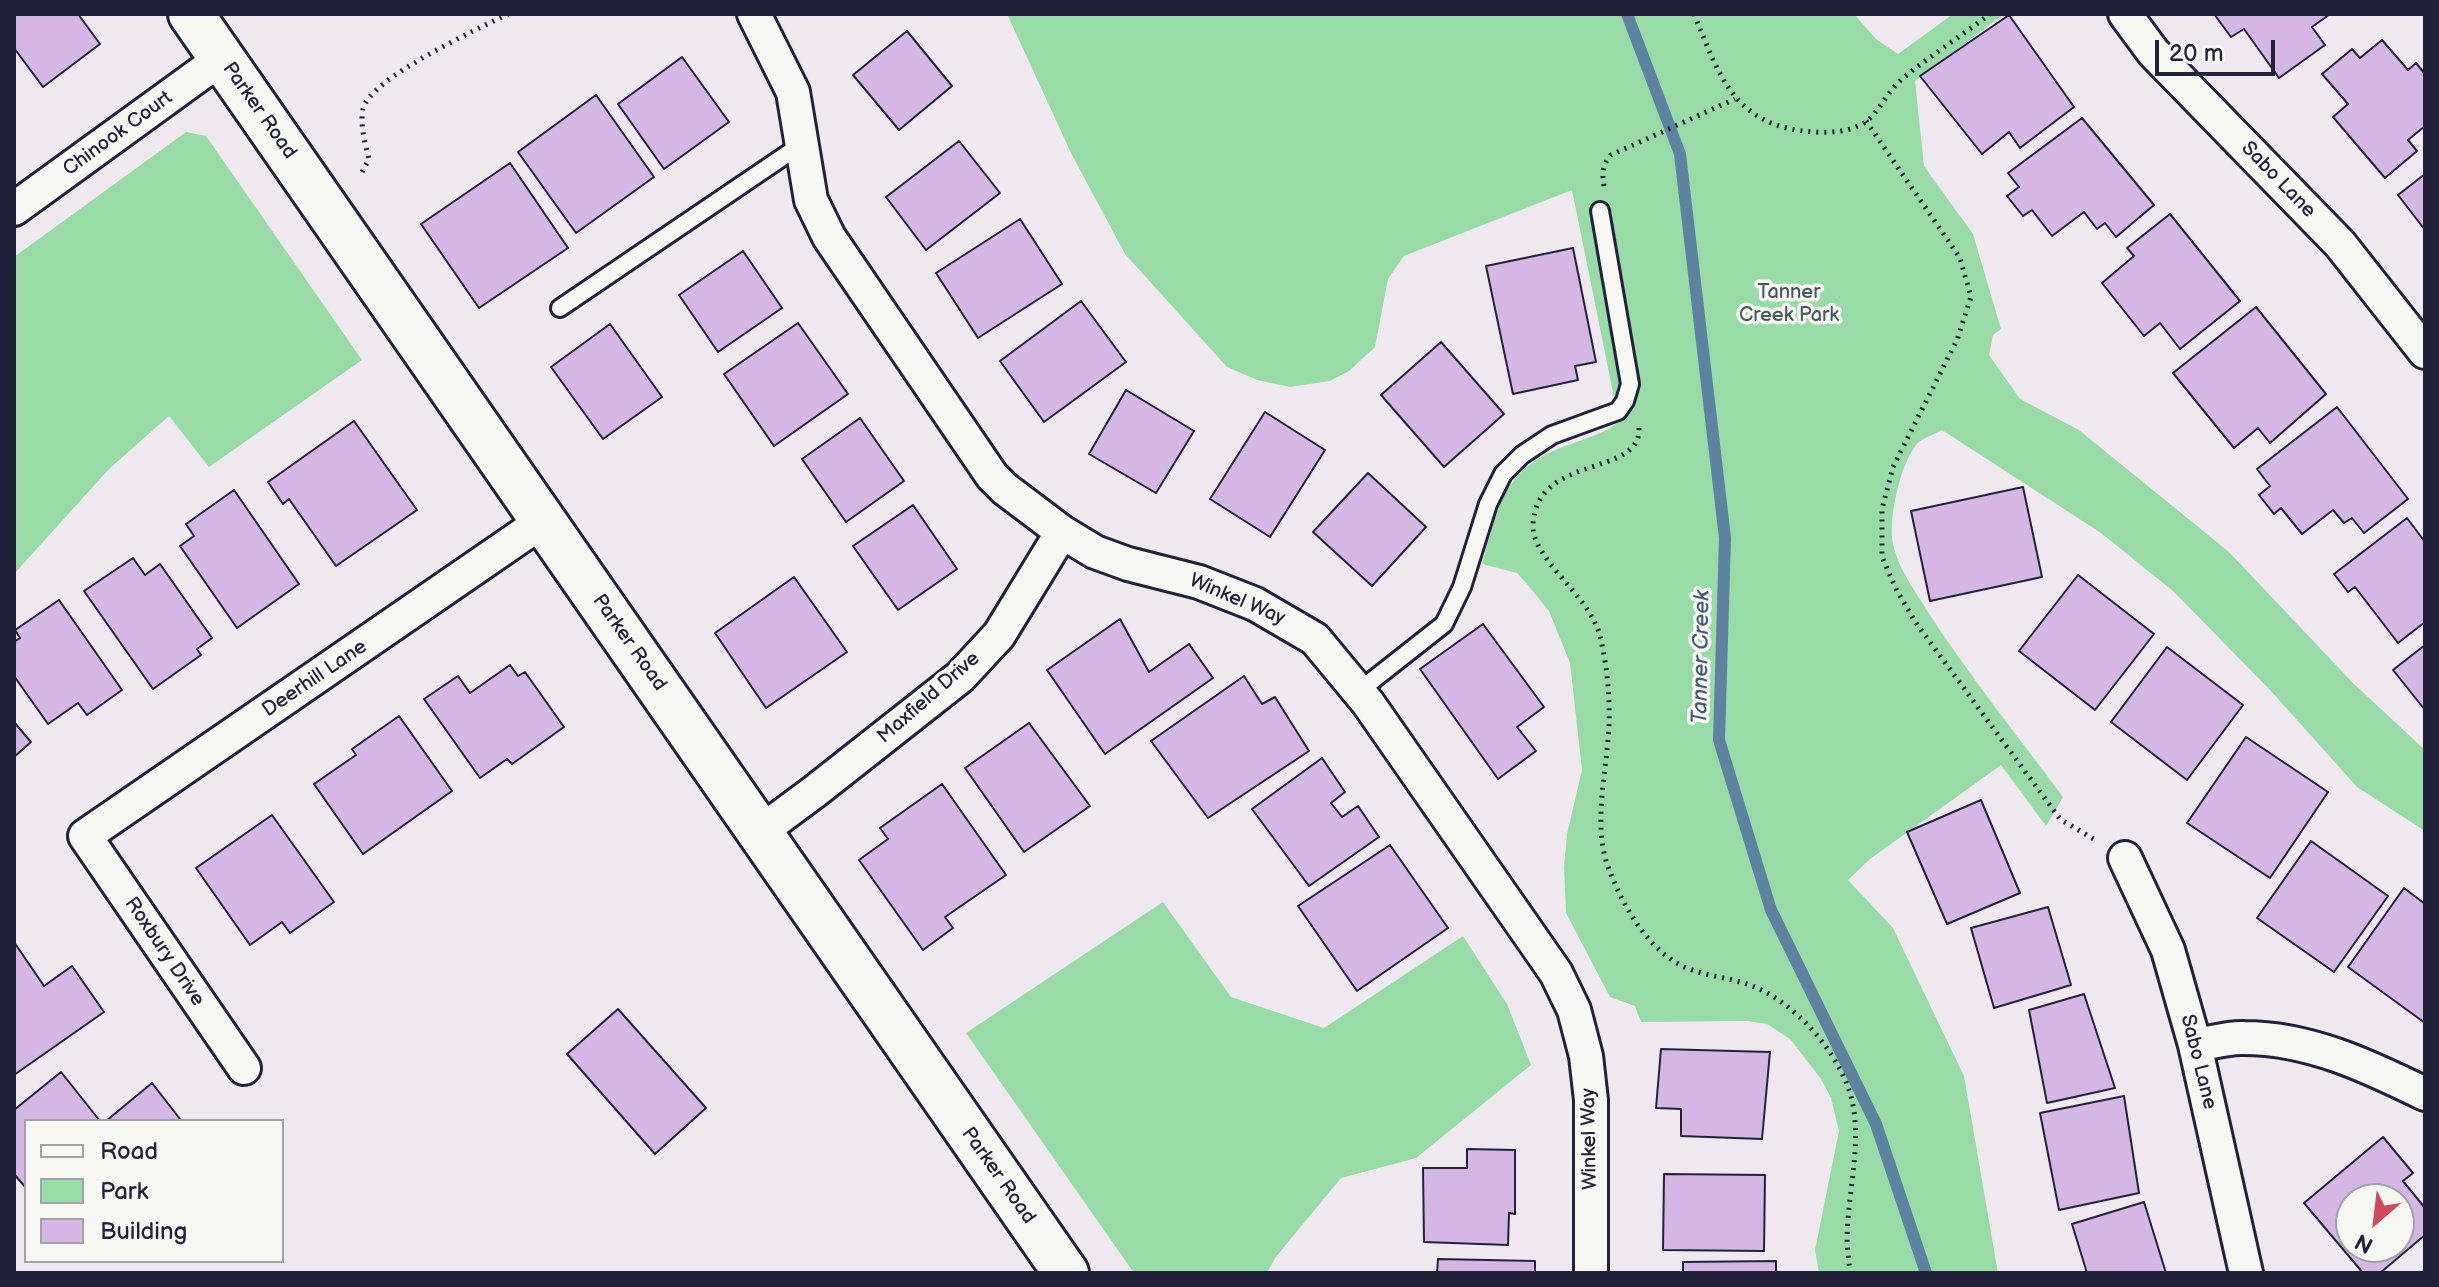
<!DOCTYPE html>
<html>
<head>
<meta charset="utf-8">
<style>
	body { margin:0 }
	#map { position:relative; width:2439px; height:1287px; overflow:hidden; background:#efe9ef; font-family:"Balsamiq Sans",sans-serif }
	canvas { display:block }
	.frame { position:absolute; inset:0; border:16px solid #22223b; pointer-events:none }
	.legend { position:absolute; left:24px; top:1119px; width:260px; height:144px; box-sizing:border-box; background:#f6f6f2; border:2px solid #a1a1a9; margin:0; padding:10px 14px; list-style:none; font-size:24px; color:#22223b }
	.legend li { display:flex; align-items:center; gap:16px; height:40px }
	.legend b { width:40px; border:2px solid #a1a1a9 }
	.north { position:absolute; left:2335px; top:1183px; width:80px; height:80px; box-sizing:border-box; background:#f6f6f2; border:2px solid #a1a1a9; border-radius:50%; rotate:208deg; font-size:22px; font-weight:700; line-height:32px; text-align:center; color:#22223b }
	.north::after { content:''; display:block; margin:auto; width:28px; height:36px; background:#d1495b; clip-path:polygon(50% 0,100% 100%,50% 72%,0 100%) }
	.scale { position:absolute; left:2155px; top:40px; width:120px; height:36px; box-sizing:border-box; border:4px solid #22223b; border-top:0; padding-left:10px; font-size:24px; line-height:28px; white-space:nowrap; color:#22223b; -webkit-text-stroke:6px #f6f6f2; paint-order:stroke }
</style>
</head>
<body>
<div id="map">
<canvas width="2439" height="1287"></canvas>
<div class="frame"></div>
<ul class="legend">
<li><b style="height:10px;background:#f6f6f2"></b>Road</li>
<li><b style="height:22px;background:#98dba6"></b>Park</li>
<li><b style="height:22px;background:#d4b7e4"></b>Building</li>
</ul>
<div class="north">N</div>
<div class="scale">20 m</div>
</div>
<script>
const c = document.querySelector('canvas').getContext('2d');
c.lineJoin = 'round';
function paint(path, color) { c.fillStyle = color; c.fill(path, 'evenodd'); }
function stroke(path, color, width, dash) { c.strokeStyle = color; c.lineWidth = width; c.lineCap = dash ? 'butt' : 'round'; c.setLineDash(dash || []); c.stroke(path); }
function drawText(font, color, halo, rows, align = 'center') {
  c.font = font + ' "Balsamiq Sans",sans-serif'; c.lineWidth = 7; c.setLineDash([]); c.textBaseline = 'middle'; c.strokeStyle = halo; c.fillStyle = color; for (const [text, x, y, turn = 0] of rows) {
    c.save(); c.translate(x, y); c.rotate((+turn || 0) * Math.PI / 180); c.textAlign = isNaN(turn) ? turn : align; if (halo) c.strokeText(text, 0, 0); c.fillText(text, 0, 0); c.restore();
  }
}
paint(new Path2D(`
	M1007 14H1854L1876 39 1898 54 1953 14H2004L1915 81 1924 166 1973 234 2001 329 1993 335 1989 355 2020 399 2079 430 2229 552 2353 683 2425 750V831L2357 787 2271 691 2173 591 2101 533 1942 430C1935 434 1922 438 1916 445 1900 465 1888 519 1893 544 1898 568 1914 589 1926 609 1968 674 2017 735 2063 797L2046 826 2001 765 1870 859 1848 880 1893 928 1964 1076 1998 1273H1819L1815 1250 1839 1131 1831 1098 1821 1079 1790 1039 1767 1024 1747 1021 1641 1022 1635 1006 1610 997 1566 913 1564 867 1567 834 1582 770 1570 663 1549 611 1527 584 1517 573 1482 564C1496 515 1501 475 1551 452 1574 441 1599 437 1619 422L1572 190 1404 256 1388 279 1375 347 1349 371 1330 381 1290 387 1257 380 1227 367 1125 254 1072 155Z
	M186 132 206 136 362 360 209 467 169 416 109 469 14 574V257Z
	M1163 902 1231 997 1324 1028 1463 936 1507 1004 1531 1065 1416 1158 1341 1178 1275 1258 1267 1273H1134L966 1033Z`), '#98dba6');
stroke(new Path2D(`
	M1627 14 1680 154 1725 538 1719 740 1771 910 1876 1124 1926 1273`), '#5d83a1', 12);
const building = new Path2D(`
	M14 14H78L100 44 43 87 14 48Z
	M2214 14H2330L2312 27 2325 45 2279 78 2244 29 2231 37Z
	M2009 15 2074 107 2020 148 2009 132 1982 154 1920 76Z
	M907 31 952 86 899 130 853 75Z
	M2382 40 2408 70 2416 63 2425 74V126L2408 140 2417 151 2385 178 2333 117 2348 104 2322 74 2352 49 2360 58Z
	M682 57 729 122 664 169 618 104Z
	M596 95 654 177 576 233 518 152Z
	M2082 118 2154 205 2116 237 2105 223 2097 229 2084 212 2052 236 2032 210 2023 216 2007 196 2019 187 2008 173Z
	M959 141 1000 193 926 250 886 197Z
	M510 163 568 248 479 308 421 224Z
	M2425 174V230L2398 195Z
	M2170 214 2240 301 2180 349 2160 323 2144 336 2102 283 2134 256 2127 248Z
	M1020 219 1062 284 978 338 936 273Z
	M1573 248 1596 362 1575 366 1578 380 1513 394 1486 266Z
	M743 251 782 308 718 352 679 295Z
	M1081 301 1126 362 1044 422 1000 361Z
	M2256 307 2326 394 2270 443 2258 428 2234 448 2173 373Z
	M798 323 848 394 774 446 724 374Z
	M610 324 662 397 603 439 551 367Z
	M1441 342 1504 414 1444 467 1381 395Z
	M1126 390 1194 431 1156 493 1089 454Z
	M2337 407 2408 499 2364 533 2352 518 2344 523 2333 510 2302 534 2281 508 2274 514 2259 495 2270 486 2257 469Z
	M1265 412 1325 450 1270 537 1210 499Z
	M860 418 904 481 846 522 802 459Z
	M354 421 417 510 336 566 289 499 283 504 268 482Z
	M1368 473 1426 527 1372 586 1313 532Z
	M2023 487 2042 577 1930 601 1911 511Z
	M234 490 299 584 237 628 180 546 194 536 186 524Z
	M913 505 957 569 898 610 853 546Z
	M2407 518 2425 542V622L2398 643 2355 587 2348 592 2334 574Z
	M133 558 145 575 160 564 212 638 197 649 201 655 153 689 84 591Z
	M2078 575 2154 634 2095 710 2019 651Z
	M794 577 847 652 766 708 715 633Z
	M59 600 122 690 87 715 78 703 48 724 14 676V642L20 638 15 630Z
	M1120 619 1149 672 1189 644 1213 678 1105 754 1047 670Z
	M1483 624 1544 707 1517 727 1536 751 1498 779 1420 669Z
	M2425 645V710L2393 670Z
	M2167 647 2243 705 2187 780 2111 722Z
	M510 665 518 676 525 672 564 727 512 764 507 759 480 778 424 699 458 676 470 693Z
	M1244 676 1262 704 1275 697 1309 751 1208 818 1151 741Z
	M399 716 452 791 363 854 314 784 356 755 352 749Z
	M14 722 31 742 14 757Z
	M1029 723 1090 806 1024 852 965 768Z
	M2246 737 2328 792 2270 878 2187 823Z
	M1322 758 1345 792 1331 803 1342 817 1358 806 1379 837 1309 886 1252 809Z
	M942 784 1006 875 945 917 953 928 923 950 859 860 888 839 880 828Z
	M1981 800 2020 893 1947 924 1907 832Z
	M272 815 334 902 290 933 282 922 250 945 196 868Z
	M2311 841 2388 896 2334 972 2257 918Z
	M1390 845 1448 928 1357 991 1298 906Z
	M2404 888 2425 904V1023L2348 967Z
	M2048 907 2071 985 1994 1008 1971 928Z
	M14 942 44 986 72 966 104 1012 14 1075Z
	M2084 994 2115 1088 2047 1103 2029 1010Z
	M618 1009 706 1108 655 1154 567 1054Z
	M1661 1049 1770 1052 1762 1139 1681 1136V1109L1656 1108Z
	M61 1072 100 1121H26V1188L14 1174V1110Z
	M152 1083 180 1119 177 1121H106Z
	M2124 1096 2139 1193 2059 1210 2040 1113Z
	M2383 1137 2413 1173 2403 1181 2425 1208V1235L2380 1273H2363L2304 1203ZM2351 1199H2399V1247H2351Z
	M1467 1149 1515 1150V1214L1509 1213 1508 1245 1424 1242 1423 1168H1467Z
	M1664 1174 1765 1175 1764 1251 1663 1250Z
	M2144 1202 2166 1273H2087L2072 1224Z
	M1438 1259 1535 1261V1273H1437Z
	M1776 1261V1273H1683V1262Z`);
paint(building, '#d4b7e4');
stroke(building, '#22223b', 2);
const lane = new Path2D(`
	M560 308 802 144
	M1359 691 1444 624 1462 587 1488 504 1503 474 1522 455 1552 435 1618 411 1625 401 1630 384 1600 211`);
const street = new Path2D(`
	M754 14 793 92 811 200 829 237 992 476 1005 489 1062 532 1095 552 1128 564 1199 582 1255 604 1315 639 1368 703 1556 973 1574 1010 1586 1056 1591 1100V1273
	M2125 14 2153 52 2340 244 2425 352
	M14 209 222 58
	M760 832 814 792 960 677 999 635 1062 532
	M2125 858 2168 950 2195 1045 2246 1273
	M2195 1045C2211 1043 2228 1037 2244 1038 2309 1038 2368 1066 2425 1094
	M244 1068 85 836 543 521`);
const secondary = new Path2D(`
	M191 14 1066 1273`);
stroke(lane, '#22223b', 22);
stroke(street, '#22223b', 38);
stroke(secondary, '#22223b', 50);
stroke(new Path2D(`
	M1694 14C1720 78 1735 127 1814 132 1831 133 1852 132 1867 121 1880 110 1888 91 1902 79 1930 56 1961 36 1990 14
	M1866 121 1960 258 1971 297 1957 340 1893 467 1882 509V557L1897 591 1916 623 2060 819 2097 841
	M362 172 369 159C365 143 360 126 363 109 370 78 478 29 508 14
	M1604 186C1602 173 1602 165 1611 155L1735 99
	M1639 428C1641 478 1536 453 1533 525 1531 558 1590 596 1600 636 1607 664 1610 697 1609 726 1607 770 1593 821 1607 864 1620 900 1642 941 1675 962 1699 977 1729 976 1755 987 1795 1004 1833 1047 1848 1087 1865 1133 1848 1189 1847 1237 1847 1249 1849 1261 1850 1273`), '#22223b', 5, [2, 6]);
stroke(lane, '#f6f6f2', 16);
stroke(street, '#f6f6f2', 32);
stroke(secondary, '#f6f6f2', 44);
drawText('20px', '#22223b', '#f6f6f2', [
	["Parker Road",259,111,55],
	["Chinook Court",118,134,-36],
	["Sabo Lane",2278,180,46],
	["Winkel Way",1237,600,23],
	["Parker Road",629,643,55],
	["Deerhill Lane",315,679,-34],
	["Maxfield Drive",929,698,-41],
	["Roxbury Drive",164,952,56],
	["Sabo Lane",2198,1062,76],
	["Winkel Way",1590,1139,-91],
	["Parker Road",998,1176,55]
]);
drawText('20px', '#455a5b', '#f6f6f2', [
	["Tanner",1789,293],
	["Creek Park",1789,316]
]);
drawText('italic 22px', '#455a76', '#f6f6f2', [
	["Tanner Creek",1702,657,-89]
]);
</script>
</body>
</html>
